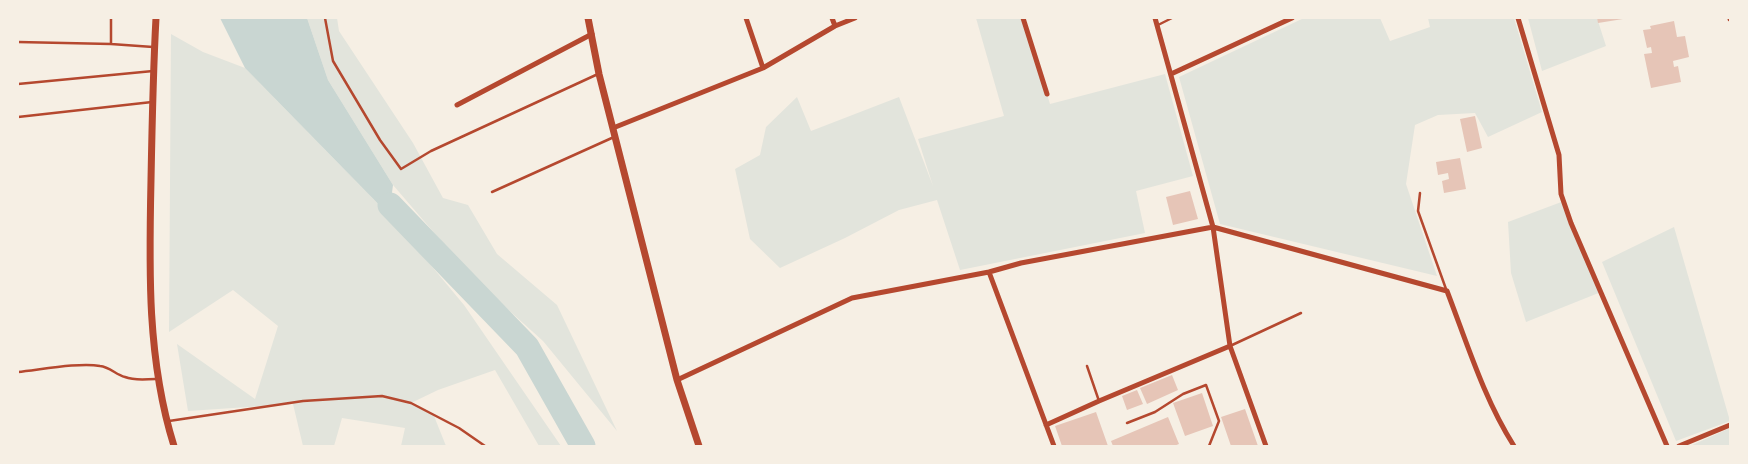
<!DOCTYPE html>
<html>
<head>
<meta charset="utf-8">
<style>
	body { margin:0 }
	#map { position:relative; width:1748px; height:464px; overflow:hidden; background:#f6efe4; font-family:Quicksand,sans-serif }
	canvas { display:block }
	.frame { position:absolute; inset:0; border:19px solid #f6efe4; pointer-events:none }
</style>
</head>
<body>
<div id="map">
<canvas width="1748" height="464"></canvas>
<div class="frame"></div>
</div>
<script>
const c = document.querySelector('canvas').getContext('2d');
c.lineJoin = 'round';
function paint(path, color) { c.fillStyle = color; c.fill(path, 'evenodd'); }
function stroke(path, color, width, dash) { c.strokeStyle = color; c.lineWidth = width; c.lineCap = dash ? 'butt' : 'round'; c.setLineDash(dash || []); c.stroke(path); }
paint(new Path2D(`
	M307 18H337L339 31 413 143 443 198 468 205 497 254 557 305 617 431 543 341 473 278 393 185 328 80Z
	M976 18H1023L1050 104 1165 74 1193 176 1136 191 1145 233 960 270 937 200 899 210 845 238 780 268 750 239 735 169 760 155 766 127 797 97 811 131 899 97 933 186 918 139 1004 116Z
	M1304 18H1380L1390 41 1430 27 1428 18H1514L1542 112 1488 137 1475 113 1438 115 1415 125 1406 184 1437 276 1220 224 1179 77Z
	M1528 18H1597L1606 46 1542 71Z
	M171 34 203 52 245 68 389 215 464 305 561 446H539L495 370 438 390 411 403 434 416 446 446H401L405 428 342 418 334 446H303L293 404 188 411 177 344 255 399 278 326 233 290 169 332Z
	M1564 201 1601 292 1526 322 1511 273 1508 222Z
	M1674 227 1730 421 1676 441 1602 262Z
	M1730 428V446H1690Z`), '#e2e4dc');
paint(new Path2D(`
	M220 18H307L328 80 393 185 389 215 245 68Z`), '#c9d6d2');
stroke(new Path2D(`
	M390 205 527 347 583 446`), '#c9d6d2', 25);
paint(new Path2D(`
	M1597 18H1623V19L1598 23Z
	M1674 21 1677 37 1685 36 1689 57 1673 61 1674 67 1678 66 1681 82 1651 88 1644 54 1652 53 1651 47 1647 48 1643 30 1651 29 1650 26Z
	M1475 116 1482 148 1467 152 1460 119Z
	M1460 158 1466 189 1444 193 1442 181 1449 179 1448 173 1438 175 1436 162Z
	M1190 191 1198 219 1173 225 1166 197Z
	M1172 375 1178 390 1147 404 1140 388Z
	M1137 390 1143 404 1127 410 1122 396Z
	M1202 393 1213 426 1185 436 1173 403Z
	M1245 409 1258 446H1231L1221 417Z
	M1096 412 1108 446H1062L1055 426Z
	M1168 417 1179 444 1174 446H1113L1111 441Z`), '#e6c5b7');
stroke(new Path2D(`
	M111 18V44
	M325 18 333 61 380 140 401 169 431 151 598 74
	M1158 25 1172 18
	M18 42 111 44 153 47
	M18 84 153 71
	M18 117 152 102
	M492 192 614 137
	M1420 193 1418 211 1446 289
	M1230 346 1301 313
	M1087 366 1099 401
	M18 372C39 370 80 362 100 366 110 367 116 375 125 377 135 381 146 379 156 379
	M169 421 303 401 382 396 411 403 459 428 485 446
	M1127 423 1155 412 1183 394 1206 385 1219 421 1209 446`), '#b5482f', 2.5);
stroke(new Path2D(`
	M746 18 763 68
	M832 18 835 26
	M1023 18 1047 94
	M1155 18 1213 227 1230 346 1266 446
	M1518 18 1559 155 1561 194 1571 223 1667 446
	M1730 18V19
	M1171 74 1292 18
	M457 105 592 34
	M613 128 763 68 835 26 855 18
	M989 272 1054 446
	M677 380 852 298 989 272 1021 263 1213 227 1447 291C1467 343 1484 399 1514 446
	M1046 425 1099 401 1230 346
	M1679 446 1730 425`), '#b5482f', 5);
stroke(new Path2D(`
	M156 18C153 72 152 126 151 180 149 270 147 360 174 446
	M588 18 599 74 677 380 699 446`), '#b5482f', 7);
</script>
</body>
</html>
